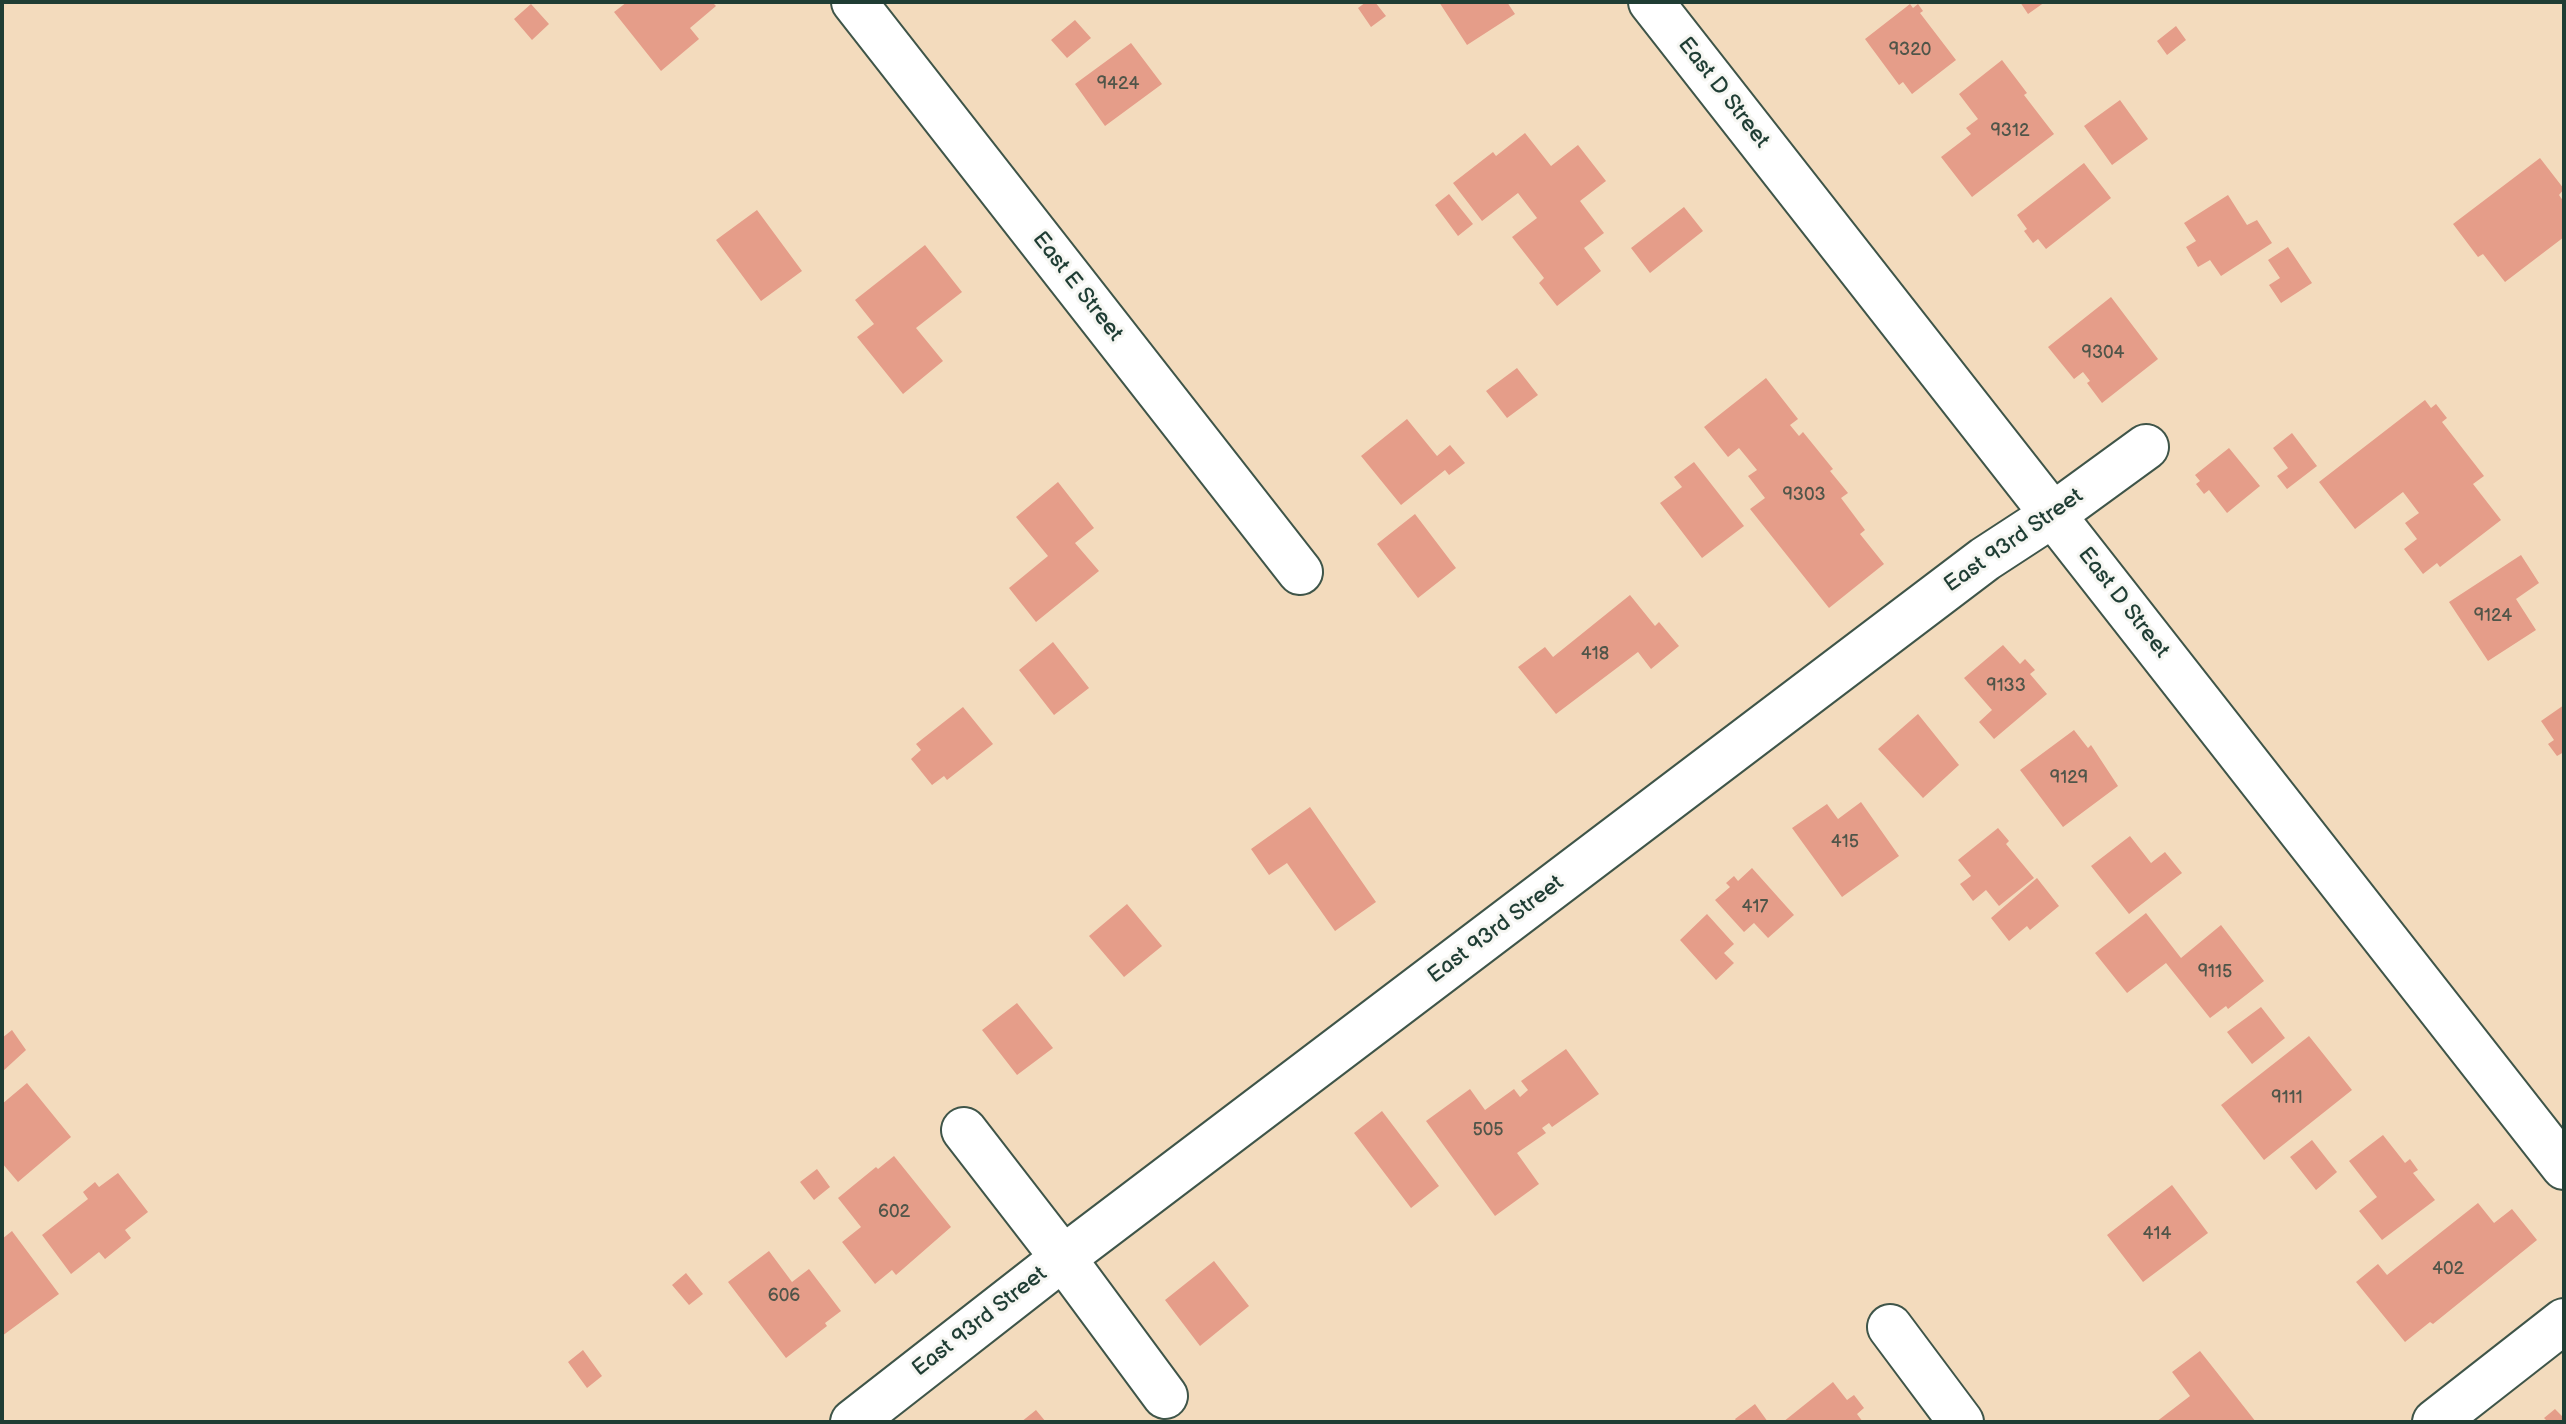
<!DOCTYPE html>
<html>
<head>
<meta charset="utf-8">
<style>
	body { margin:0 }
	#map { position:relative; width:2566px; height:1424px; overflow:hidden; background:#f3dbbd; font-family:"Balsamiq Sans",sans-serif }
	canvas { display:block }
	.frame { position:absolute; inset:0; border:4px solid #1f3d34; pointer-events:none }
</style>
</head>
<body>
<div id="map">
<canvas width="2566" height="1424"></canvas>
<div class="frame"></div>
</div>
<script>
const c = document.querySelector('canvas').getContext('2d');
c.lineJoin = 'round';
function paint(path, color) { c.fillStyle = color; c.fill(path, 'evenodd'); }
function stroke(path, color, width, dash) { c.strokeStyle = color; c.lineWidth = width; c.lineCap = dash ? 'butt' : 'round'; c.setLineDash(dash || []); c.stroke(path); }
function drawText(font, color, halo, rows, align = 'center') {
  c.font = font + ' "Balsamiq Sans",sans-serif'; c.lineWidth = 6; c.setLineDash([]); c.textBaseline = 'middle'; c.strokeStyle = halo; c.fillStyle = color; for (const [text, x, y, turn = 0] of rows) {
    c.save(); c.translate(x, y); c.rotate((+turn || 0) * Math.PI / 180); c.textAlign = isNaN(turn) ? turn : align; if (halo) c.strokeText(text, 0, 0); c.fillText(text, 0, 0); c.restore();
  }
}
paint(new Path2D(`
	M627 2H712L716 6 690 28 699 39 661 71 614 12Z
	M1366 2H1375L1386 16 1371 27 1358 8Z
	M1439 2H1507L1515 14 1467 45Z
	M2020 2H2045L2028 14Z
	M531 4 549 24 532 40 514 19Z
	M1910 4 1913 8 1918 4 1923 11 1920 13 1956 60 1912 94 1903 82 1899 85 1865 39Z
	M1075 20 1091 38 1067 58 1051 40Z
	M2176 26 2186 40 2167 55 2157 41Z
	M1131 43 1162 84 1105 126 1075 84Z
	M2002 60 2027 93 2024 95 2054 134 1972 197 1941 157 1971 134 1966 128 1978 119 1959 94Z
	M2120 100 2148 139 2112 165 2084 126Z
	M1525 133 1551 166 1578 145 1606 181 1580 201 1604 233 1584 248 1601 271 1557 306 1539 283 1544 278 1512 237 1537 218 1518 193 1482 221 1453 183 1493 152 1496 156Z
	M2540 158 2564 189 2559 195 2564 202V237L2505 282 2483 254 2478 257 2453 224Z
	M2084 163 2111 198 2046 249 2038 239 2033 243 2024 231 2027 229 2017 215Z
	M1449 194 1473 224 1458 236 1435 205Z
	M2228 195 2247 225 2257 220 2272 243 2221 276 2210 260 2198 267 2186 247 2196 241 2184 223Z
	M1684 207 1703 231 1650 273 1631 248Z
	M757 210 802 271 761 301 716 240Z
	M925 245 962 292 916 328 943 361 903 394 857 337 874 324 855 300Z
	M2288 247 2312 283 2281 303 2269 285 2280 278 2268 260Z
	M2111 297 2158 359 2102 403 2087 383 2090 381 2083 372 2074 379 2048 347Z
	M1517 368 1538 395 1507 418 1486 391Z
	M1766 378 1798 419 1790 425 1799 436 1803 432 1833 469 1830 471 1848 493 1841 498 1865 530 1860 534 1884 564 1829 608 1750 509 1765 498 1748 476 1757 470 1739 448 1728 457 1704 427Z
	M2425 400 2431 408 2436 404 2447 418 2442 422 2484 476 2473 484 2501 520 2440 567 2437 563 2423 574 2404 549 2417 539 2405 523 2419 513 2403 492 2355 529 2319 482Z
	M1407 419 1437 456 1450 445 1465 463 1449 475 1445 470 1401 505 1361 456Z
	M2292 433 2317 466 2287 489 2277 476 2288 468 2273 448Z
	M2229 448 2260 486 2227 513 2209 490 2204 494 2196 484 2200 481 2195 475Z
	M1694 462 1744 526 1702 558 1660 503 1682 487 1674 477Z
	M1058 482 1094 528 1075 543 1099 571 1036 622 1009 588 1048 556 1016 517Z
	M1415 514 1456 568 1418 598 1377 544Z
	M2521 555 2539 583 2516 599 2536 630 2488 661 2449 602Z
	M1630 595 1655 626 1659 622 1679 646 1651 669 1638 652 1556 714 1518 667 1545 647 1553 657Z
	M1053 642 1089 688 1054 715 1019 670Z
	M2003 645 2020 664 2025 659 2035 670 2030 674 2047 694 1994 739 1979 722 1992 710 1964 678Z
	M2564 705V752L2557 756 2548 744 2554 740 2541 721Z
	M963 707 993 744 947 780 944 776 932 785 911 759 921 750 916 744Z
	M1918 714 1959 765 1923 798 1878 749Z
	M2074 730 2088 748 2091 745 2118 786 2063 827 2020 770Z
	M1861 802 1899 856 1842 897 1792 828 1827 804 1838 819Z
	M1310 807 1376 902 1335 931 1287 863 1269 875 1251 849Z
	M1998 828 2009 841 2006 844 2034 878 1999 906 1986 890 1973 901 1960 884 1971 876 1958 860Z
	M2130 836 2151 863 2165 852 2182 873 2129 914 2091 866Z
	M1752 868 1794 915 1768 938 1754 923 1744 932 1715 900 1730 887 1726 883 1734 876 1738 881Z
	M2037 878 2059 906 2030 930 2027 926 2009 941 1991 918Z
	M1127 904 1162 946 1124 977 1089 936Z
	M2146 913 2181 958 2221 925 2264 981 2228 1009 2226 1006 2210 1018 2166 963 2127 993 2095 953Z
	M1707 914 1734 944 1724 953 1734 963 1716 980 1680 940Z
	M1017 1003 1053 1048 1017 1075 982 1030Z
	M2261 1007 2285 1038 2252 1064 2227 1032Z
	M12 1030 26 1050 2 1072V1038Z
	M2309 1036 2352 1090 2264 1160 2221 1105Z
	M1566 1049 1599 1094 1552 1127 1549 1123 1542 1128 1546 1133 1517 1153 1539 1184 1495 1216 1426 1121 1470 1089 1485 1110 1514 1089 1520 1097 1528 1090 1521 1081Z
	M27 1083 71 1137 18 1182 2 1163V1104Z
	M1382 1111 1439 1186 1411 1208 1354 1133Z
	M2383 1135 2405 1163 2410 1159 2418 1170 2413 1173 2435 1200 2382 1240 2359 1211 2377 1197 2349 1161Z
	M2312 1140 2337 1172 2316 1190 2290 1157Z
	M894 1156 951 1227 896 1275 892 1270 875 1284 842 1242 861 1227 838 1198 876 1167 878 1169Z
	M817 1169 830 1187 814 1200 800 1182Z
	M118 1173 148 1212 125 1230 131 1238 105 1259 99 1252 71 1274 42 1235 88 1199 83 1192 95 1182 99 1187Z
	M2172 1185 2208 1233 2143 1282 2107 1235Z
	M2478 1203 2494 1223 2512 1209 2537 1240 2433 1324 2430 1322 2405 1342 2356 1282 2378 1264 2387 1275Z
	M12 1231 59 1294 2 1336V1239Z
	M769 1251 792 1282 809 1269 841 1311 825 1323 827 1326 786 1358 728 1282Z
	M1214 1261 1249 1306 1200 1346 1165 1300Z
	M686 1273 703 1294 689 1305 672 1285Z
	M583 1350 602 1376 587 1388 568 1362Z
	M2200 1351 2256 1422H2156L2190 1396 2172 1372Z
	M1833 1382 1847 1400 1854 1395 1864 1408 1857 1414 1863 1422H1783Z
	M1755 1404 1768 1422H1737L1735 1419Z
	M2555 1409 2564 1418V1422H2548L2544 1418Z
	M1036 1410 1046 1422H1021Z`), '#e59d89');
const minor = new Path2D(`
	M854 2 1300 572
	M1651 2 2564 1167
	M964 1130 1063 1258 1165 1396
	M1890 1327 1961 1422
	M853 1422 1063 1258 1985 559 2054 514 2146 447
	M2435 1422 2564 1321`);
stroke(minor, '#3f5549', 48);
stroke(minor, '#fff', 44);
drawText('18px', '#505549', null, [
	["9320",1910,50],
	["9424",1118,84],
	["9312",2010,131],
	["9304",2103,353],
	["9303",1804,495],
	["9124",2493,616],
	["418",1595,654],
	["9133",2006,686],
	["9129",2069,778],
	["415",1845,842],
	["417",1755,907],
	["9115",2215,972],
	["9111",2287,1098],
	["505",1488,1130],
	["602",894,1212],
	["414",2157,1234],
	["402",2448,1269],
	["606",784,1296]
]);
drawText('22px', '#1f3d34', '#f6f6f2', [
	["East D Street",1723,93,52],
	["East E Street",1077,287,52],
	["East 93rd Street",2014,541,-35],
	["East D Street",2123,603,52],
	["East 93rd Street",1496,930,-37],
	["East 93rd Street",980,1322,-38]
]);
</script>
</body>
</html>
